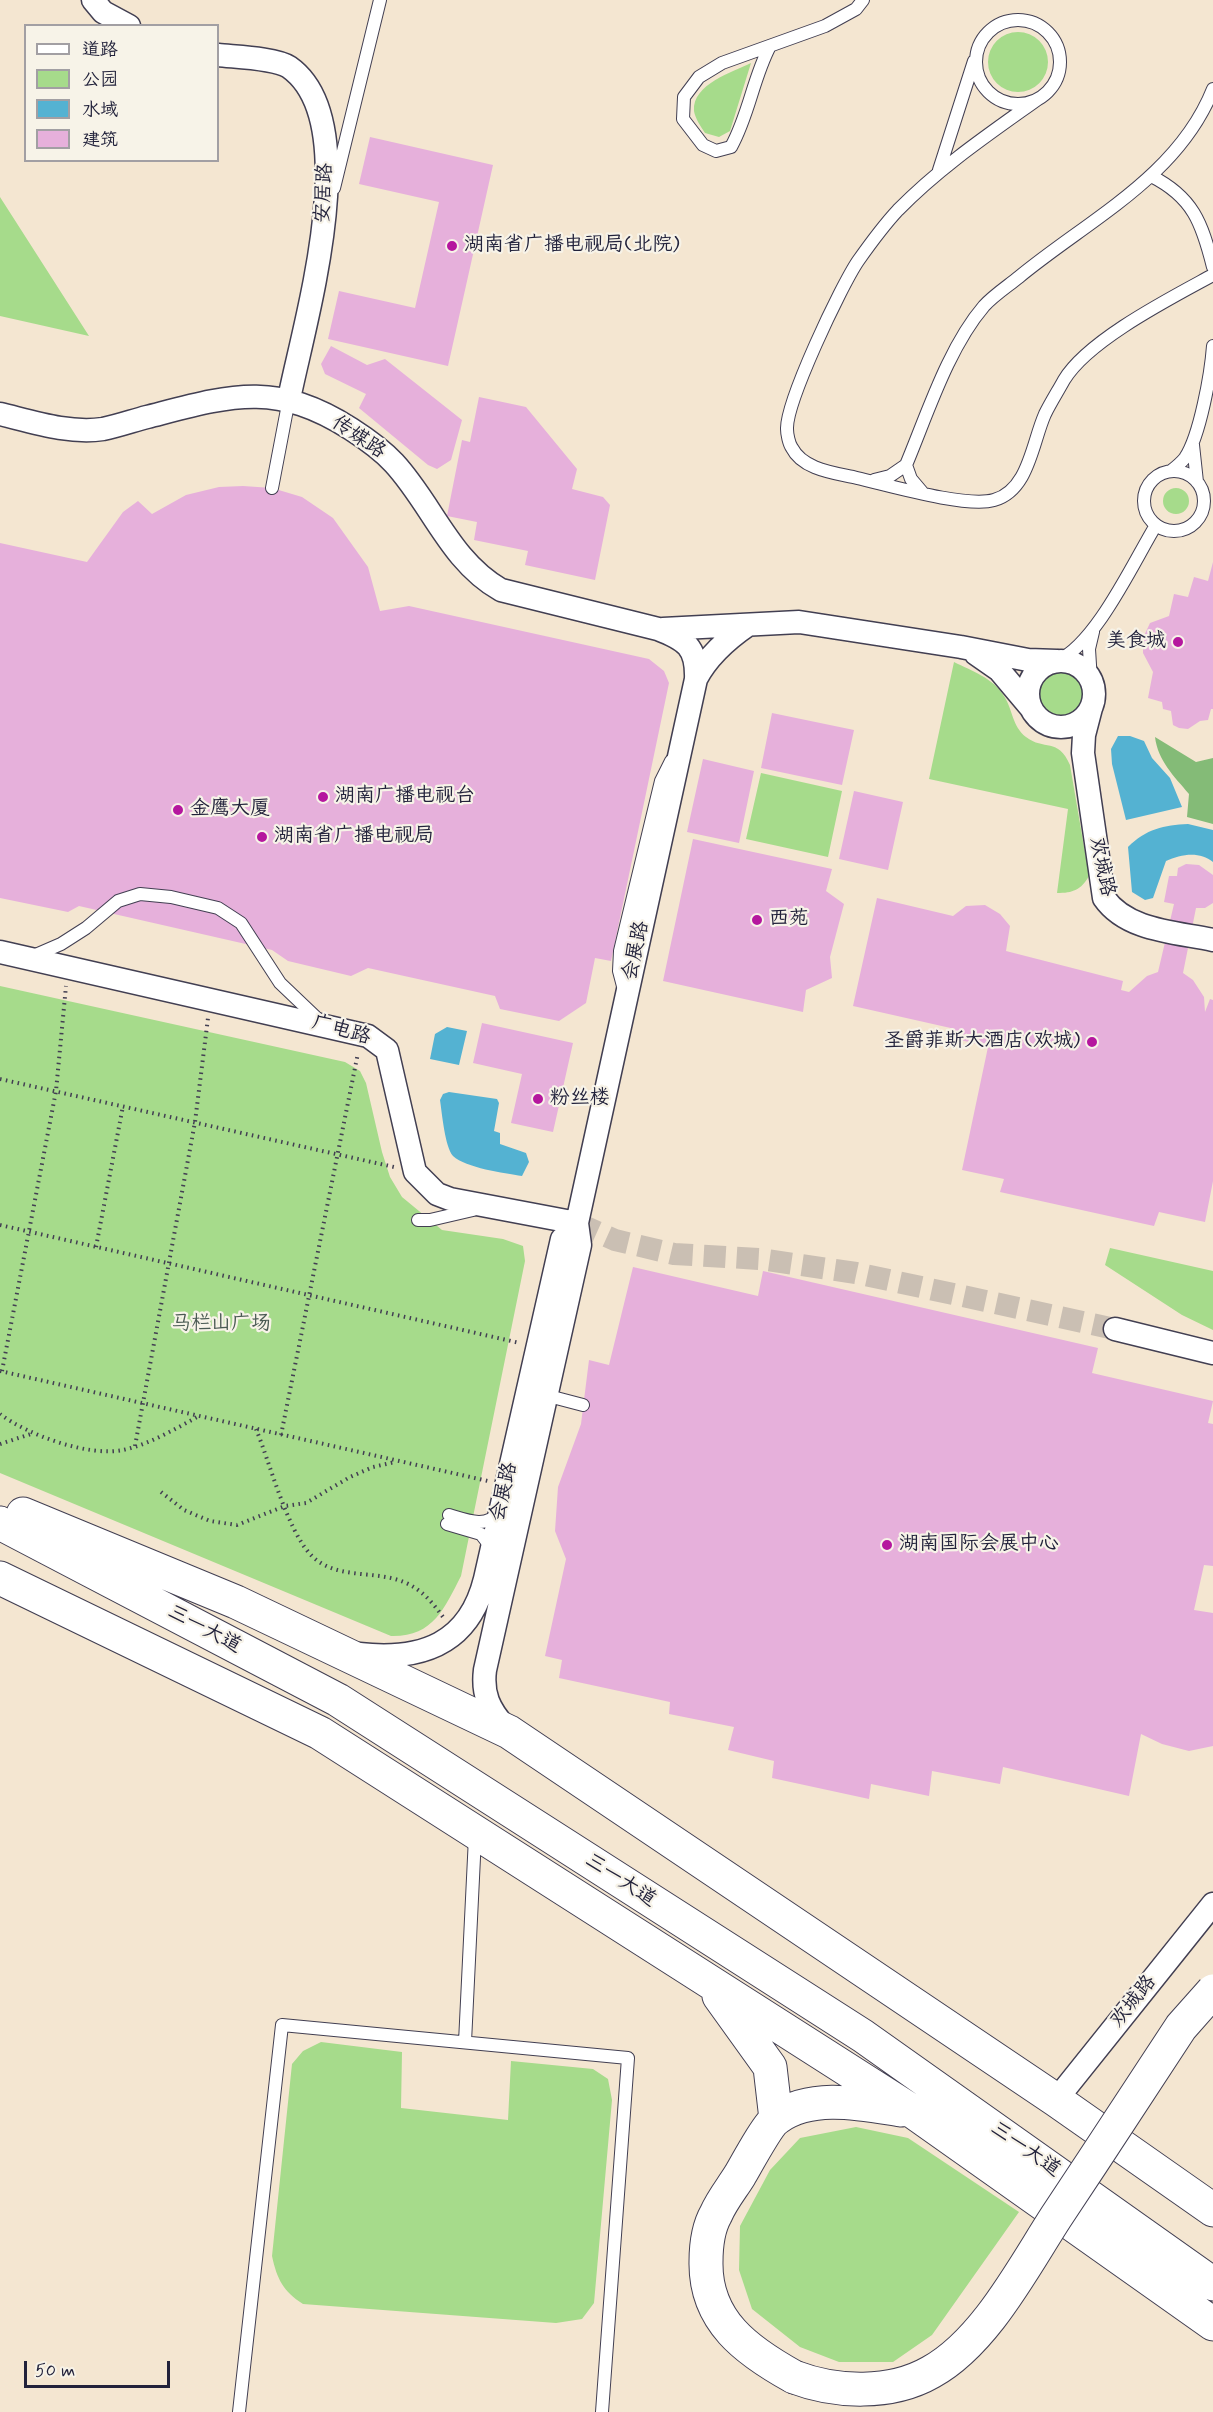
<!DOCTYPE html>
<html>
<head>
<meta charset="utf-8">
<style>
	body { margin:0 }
	#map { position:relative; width:1213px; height:2412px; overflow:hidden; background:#f4e6d1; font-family:Mynerve,"LXGW WenKai TC",sans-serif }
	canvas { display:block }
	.legend { position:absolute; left:24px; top:24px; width:195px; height:138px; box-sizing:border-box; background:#f7f3e8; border:2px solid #a29fa3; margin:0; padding:8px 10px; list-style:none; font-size:18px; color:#22223b }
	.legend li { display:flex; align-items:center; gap:12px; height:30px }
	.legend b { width:30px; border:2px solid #a29fa3 }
	.scale { position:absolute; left:24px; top:2361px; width:146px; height:27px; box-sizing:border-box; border:3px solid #22223b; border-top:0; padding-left:8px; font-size:18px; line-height:21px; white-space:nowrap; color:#22223b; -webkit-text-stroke:4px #f7f3e8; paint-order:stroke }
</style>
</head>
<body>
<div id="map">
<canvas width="1213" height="2412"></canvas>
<ul class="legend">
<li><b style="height:8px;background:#fff"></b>道路</li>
<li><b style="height:16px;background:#a6db8b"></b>公园</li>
<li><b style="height:16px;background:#54b2d2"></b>水域</li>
<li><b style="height:16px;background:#e6b0db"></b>建筑</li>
</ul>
<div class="scale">50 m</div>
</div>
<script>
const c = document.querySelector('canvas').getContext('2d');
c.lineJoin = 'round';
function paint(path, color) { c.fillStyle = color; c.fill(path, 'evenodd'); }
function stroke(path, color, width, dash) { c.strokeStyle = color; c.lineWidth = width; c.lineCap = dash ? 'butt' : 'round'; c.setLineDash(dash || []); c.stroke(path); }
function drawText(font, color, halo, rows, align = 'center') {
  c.font = font + ' Mynerve,"LXGW WenKai TC",sans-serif'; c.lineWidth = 4.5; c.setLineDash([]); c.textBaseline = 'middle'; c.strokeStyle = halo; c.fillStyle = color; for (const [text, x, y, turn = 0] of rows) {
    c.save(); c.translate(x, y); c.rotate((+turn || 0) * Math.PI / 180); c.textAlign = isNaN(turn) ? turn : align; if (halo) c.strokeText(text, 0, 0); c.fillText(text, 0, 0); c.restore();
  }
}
paint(new Path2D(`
	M988 62a30 30 0 1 1 60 0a30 30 0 1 1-60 0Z
	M751 63 730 131 719 137 705 133C701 127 695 118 694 111 692 84 733 72 751 63Z
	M0 197 89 336 0 316Z
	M1163 501a13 13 0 1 1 26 0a13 13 0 1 1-26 0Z
	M954 662C972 671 993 678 1004 696 1013 710 1012 726 1026 737 1044 751 1058 737 1070 765L1089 876C1081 890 1073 893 1057 893L1068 809 929 779Z
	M1039 694a22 22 0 1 1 44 0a22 22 0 1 1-44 0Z
	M761 773 842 791 828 857 746 839Z
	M0 986 345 1062 360 1071 366 1083 382 1152 390 1177 402 1197 442 1230 503 1239 523 1246 525 1261 461 1576C444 1609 433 1637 391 1636L0 1473Z
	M1110 1248 1213 1271V1330L1182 1315 1105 1265Z
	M321 2042 402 2052 401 2108 508 2120 511 2061 593 2069 608 2079 612 2100 594 2303 582 2319 556 2323 303 2304C283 2291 277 2279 272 2256L292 2064 303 2051Z
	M856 2127 908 2138 1019 2212 932 2335 893 2362H839L800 2347 752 2309 739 2270 740 2226 770 2170 800 2138Z`), '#a6db8b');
paint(new Path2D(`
	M1155 737 1196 762 1213 758V824L1187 817 1189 794C1174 776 1158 761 1155 737Z`), '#84bb77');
paint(new Path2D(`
	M1118 736H1130L1144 741 1152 758 1170 778 1182 807 1126 820 1112 764 1111 749Z
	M1188 824 1213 830V862C1200 851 1181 854 1166 861L1153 898 1145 900 1132 892 1128 847C1146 829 1164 825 1188 824Z
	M447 1027 467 1031 459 1065 430 1059 435 1034Z
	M449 1092 497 1099 499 1103 494 1131 500 1133V1144L526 1153 529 1162 522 1176C504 1173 466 1168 453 1156 445 1147 442 1113 440 1100L443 1094Z`), '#54b2d2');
paint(new Path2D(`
	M370 137 493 165 448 366 328 339 339 291 415 308 439 202 359 184Z
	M331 346 367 365 385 359 462 420 451 460 437 469 428 465 359 408 366 394 325 374 321 364Z
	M479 397 526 407 577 469 572 489 603 497 610 505 595 580 525 565 528 551 474 540 477 522 447 516 462 440 470 442Z
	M243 486 272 488 302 497 333 518 368 567 380 611 409 606 649 659 664 671 669 683 611 961 595 958 586 1003 559 1021 500 1009 495 996 368 968 351 976 288 961 272 950 79 906 68 912 0 898V543L87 562 123 512 138 501 152 514 186 495 219 487Z
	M1213 562V709H1211L1208 720 1200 721 1188 729 1179 728 1173 725 1171 711 1163 709 1162 702 1148 698 1153 672 1143 653V638L1150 623 1169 616 1174 594 1188 597 1194 577 1208 581Z
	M772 713 854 730 842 785 761 768Z
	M703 759 754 771 739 843 687 832Z
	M854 791 903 802 888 870 839 859Z
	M693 839 832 869 826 891 844 904 830 957 832 978 806 990 803 1012 663 981Z
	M1186 864 1199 865 1213 875V903L1205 908H1196L1183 973 1193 980 1204 997 1205 1012 1210 999 1213 1000V1181L1205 1222 1159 1212 1154 1226 1000 1192 1004 1179 962 1170 988 1047 953 1038 955 1029 853 1006 877 898 953 916 966 906 985 905 1000 914 1010 926 1006 951 1123 981 1121 990 1129 992 1147 976 1158 972 1174 904 1164 902 1169 876H1177L1178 868Z
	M482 1023 573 1043 553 1132 511 1123 522 1074 473 1063Z
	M633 1267 758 1296 763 1271 1098 1348 1092 1373 1213 1401 1208 1423 1213 1424V1566L1204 1565 1194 1610 1213 1613V1746L1189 1751 1162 1744 1141 1734 1129 1796 1003 1767 1000 1784 932 1771 929 1796 871 1784 869 1799 772 1778 774 1761 728 1750 734 1727 669 1714 670 1702 559 1678 562 1660 545 1656 566 1559 555 1531 558 1487 581 1424 589 1360 609 1365Z`), '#e6b0db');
stroke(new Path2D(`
	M577 1223 615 1240 674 1254 760 1259 856 1273 1115 1329`), '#cabfb3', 22, [22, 11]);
const service = new Path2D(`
	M976 62a42 42 0 1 1 84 0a42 42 0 1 1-84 0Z
	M770 46C753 78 749 115 731 147L716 151 703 145 683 119 684 97 699 77 722 63 825 26 856 9 863 0
	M1038 99C989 134 940 167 898 210 884 225 870 244 858 261 841 286 786 402 787 429 787 434 789 444 792 448 803 470 836 473 857 478 888 485 966 508 994 500 1029 490 1032 443 1045 414 1051 402 1058 391 1064 380 1088 340 1171 298 1213 275
	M939 170 974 61
	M1151 176C1193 197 1202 223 1213 267
	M334 188 380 0
	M1193 445 1197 482
	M906 465 911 479 922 492
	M1171 471C1176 467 1181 463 1185 458 1200 436 1211 373 1213 346
	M1144 501a30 30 0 1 1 60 0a30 30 0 1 1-60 0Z
	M874 480 890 476 906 465C927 415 948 348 984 306 994 295 1008 286 1019 277 1088 220 1178 177 1213 89
	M272 488 289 399
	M1057 661C1096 644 1133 563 1156 525
	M1091 681 1089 649 1093 632
	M31 957 61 944 86 928 118 901 140 894 171 897 218 908 241 923 280 983 322 1023
	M624 990 619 971 620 951 661 781 671 761
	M418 1220H430L473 1210
	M541 1394 583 1405
	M449 1515C466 1520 487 1529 499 1512
	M447 1524 481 1534 491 1547
	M465 2042 475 1837
	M239 2412 282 2025 628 2058 602 2412`);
const minor = new Path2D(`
	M93 0 103 12 129 26
	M218 55C235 57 275 58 289 67 366 121 304 323 289 399
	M0 414C33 422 69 434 103 429 118 426 132 421 147 417 229 396 274 380 351 429 365 438 382 450 394 463 432 504 450 561 501 590L658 629C686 640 697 647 696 679L577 1223 580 1245 485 1670C482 1694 489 1709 505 1727
	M663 629 799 622 961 647 1028 660 1057 661
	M976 654 999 670 1031 708
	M1028 694a33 33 0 1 1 66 0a33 33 0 1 1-66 0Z
	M696 679C708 656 726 640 748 625
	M1091 708 1084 735 1083 753 1104 898C1127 931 1176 932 1213 940
	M0 952 368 1036 387 1050 415 1172 437 1194 450 1199 577 1223
	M1115 1329 1213 1353
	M359 1654C422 1661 469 1644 485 1579L562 1239 577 1223
	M1056 2100 1213 1904`);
const trunk = new Path2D(`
	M23 1514 236 1602 509 1732 1056 2100 1213 2210
	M0 1523 338 1700 863 2036 1213 2284
	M0 1578 320 1733 912 2111 1213 2324
	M719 1996 770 2067 776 2119
	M794 2377C747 2351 705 2321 706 2262 706 2246 708 2228 716 2214 722 2200 732 2188 740 2175 747 2163 768 2124 777 2118 812 2093 862 2104 901 2110`);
stroke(service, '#423f52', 14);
stroke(minor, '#423f52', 25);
stroke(trunk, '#423f52', 35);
stroke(new Path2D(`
	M0 1079 394 1167
	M0 1225 520 1343
	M96 1247 123 1106
	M0 1371 488 1481
	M2 1371 56 1091 66 986
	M0 1414C28 1435 88 1457 123 1450 150 1444 175 1429 199 1416
	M256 1429C270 1463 287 1530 311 1555 336 1581 376 1569 406 1583 422 1590 433 1603 443 1617
	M281 1435 358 1053
	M0 1444 34 1433
	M135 1446 195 1122 208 1018
	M161 1492 184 1510 210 1521 237 1525 285 1506 306 1503 350 1477 373 1467 395 1462`), '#423f52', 4, [1.5, 4.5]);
stroke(service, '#fff', 12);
stroke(minor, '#fff', 22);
stroke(trunk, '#fff', 33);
const trunkBridge = new Path2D(`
	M794 2377C836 2393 891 2395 931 2372 985 2342 1023 2268 1056 2217 1098 2154 1139 2091 1181 2027L1213 1991`);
stroke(trunkBridge, '#423f52', 35, []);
stroke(trunkBridge, '#fff', 33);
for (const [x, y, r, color] of [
	[452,246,6,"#b5179e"],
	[1178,642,6,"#b5179e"],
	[323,797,6,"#b5179e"],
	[178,810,6,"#b5179e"],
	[262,837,6,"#b5179e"],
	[757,920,6,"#b5179e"],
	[1092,1042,6,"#b5179e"],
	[538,1099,6,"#b5179e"],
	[887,1545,6,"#b5179e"]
]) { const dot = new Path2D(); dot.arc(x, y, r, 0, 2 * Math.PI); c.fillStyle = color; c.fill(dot); stroke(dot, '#f7f3e8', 2); }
drawText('20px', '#22223b', '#f7f3e8', [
	["安居路",325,193,-87],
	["传媒路",358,438,34],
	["欢城路",1101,867,78],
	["会展路",637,951,-78],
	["广电路",341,1031,16],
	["会展路",505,1492,-77],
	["三一大道",204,1630,28],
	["三一大道",620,1881,33],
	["欢城路",1134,2002,-51],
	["三一大道",1025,2150,35]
]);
drawText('20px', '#22223b', '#f7f3e8', [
	["湖南省广播电视局(北院)",464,246],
	["美食城",1166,642,"right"],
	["湖南广播电视台",335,797],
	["金鹰大厦",190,810],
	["湖南省广播电视局",274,837],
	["西苑",769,920],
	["圣爵菲斯大酒店(欢城)",1080,1042,"right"],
	["粉丝楼",550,1099],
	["湖南国际会展中心",899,1545]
], 'left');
drawText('20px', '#4a5a53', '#f7f3e8', [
	["马栏山广场",221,1325]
]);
</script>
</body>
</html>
